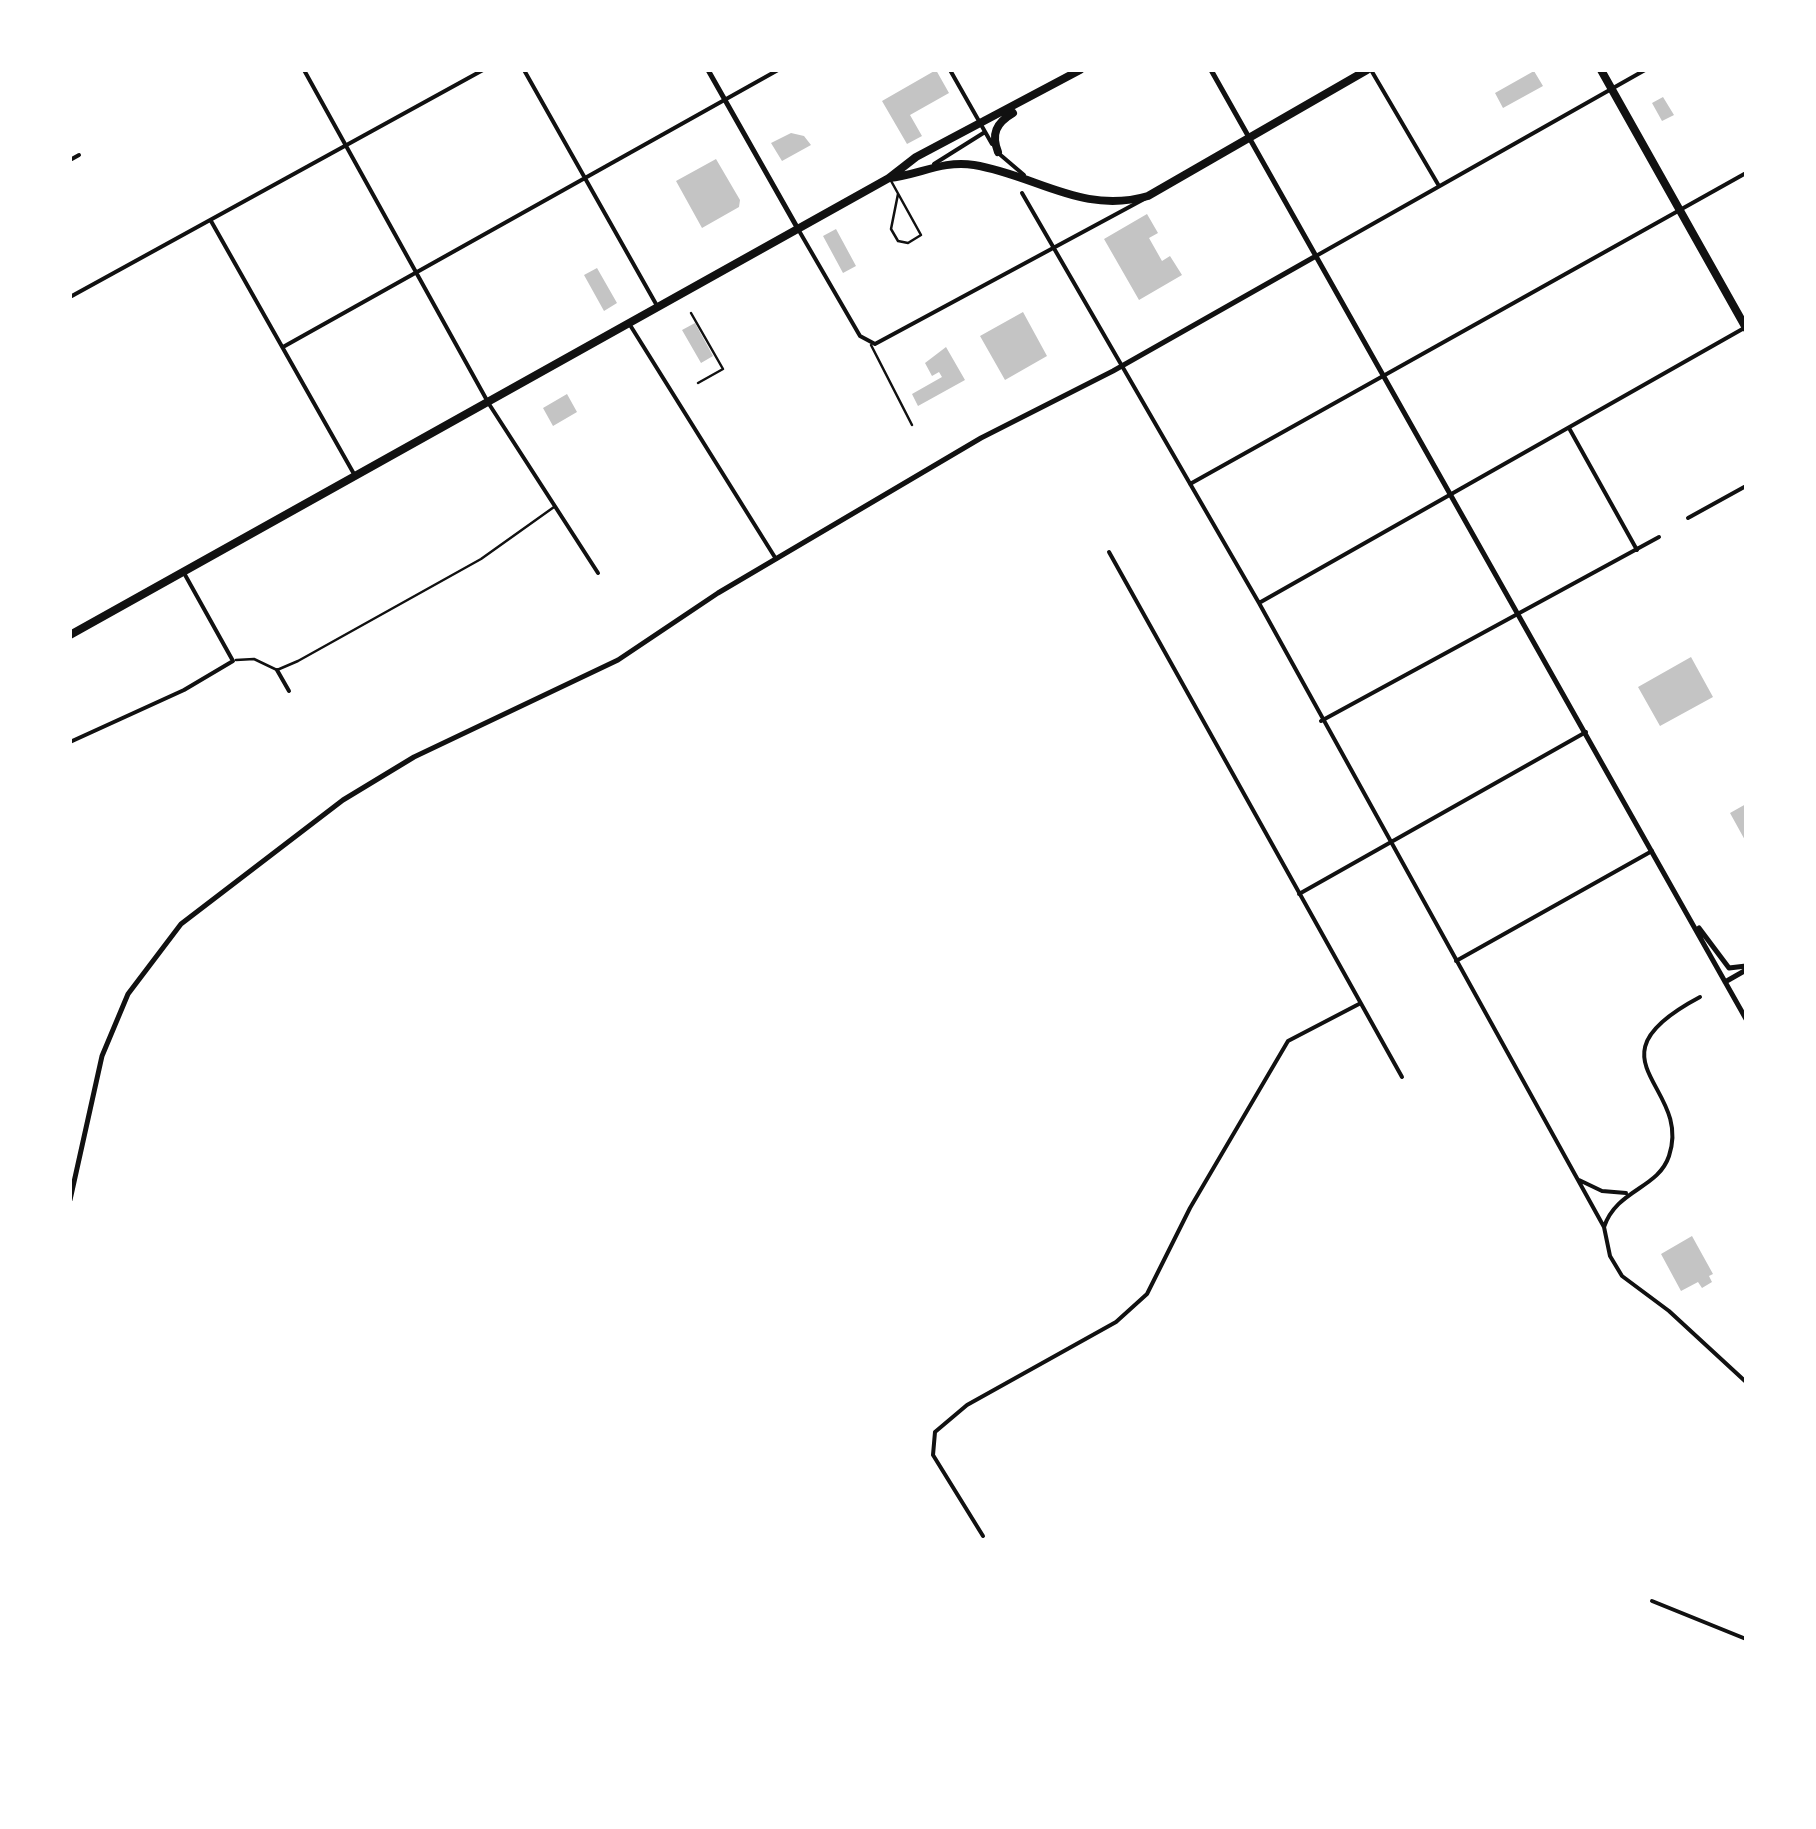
<!DOCTYPE html>
<html>
<head>
<meta charset="utf-8">
<style>
	body { margin:0 }
	#map { position:relative; width:1816px; height:1829px; overflow:hidden; background:#fff; font-family:Montserrat,sans-serif }
	canvas { display:block }
	.frame { position:absolute; inset:0; border:72px solid #fff; pointer-events:none }
</style>
</head>
<body>
<div id="map">
<canvas width="1816" height="1829"></canvas>
<div class="frame"></div>
</div>
<script>
const c = document.querySelector('canvas').getContext('2d');
c.lineJoin = 'round';
function paint(path, color) { c.fillStyle = color; c.fill(path, 'evenodd'); }
function stroke(path, color, width, dash) { c.strokeStyle = color; c.lineWidth = width; c.lineCap = dash ? 'butt' : 'round'; c.setLineDash(dash || []); c.stroke(path); }
paint(new Path2D(`
	M936 70 949 93 910 115 922 136 907 144 882 101Z
	M1534 71 1543 86 1503 108 1495 93Z
	M1663 97 1674 115 1662 121 1652 103Z
	M791 133 804 136 811 145 782 161 771 143Z
	M716 159 740 200 739 207 702 228 676 181Z
	M1147 214 1158 233 1149 238 1162 261 1170 256 1182 275 1139 300 1104 239Z
	M836 229 856 266 843 273 823 236Z
	M597 268 617 303 604 311 584 275Z
	M1023 312 1047 356 1005 380 980 336Z
	M695 323 713 356 701 363 682 330Z
	M946 347 965 380 918 406 912 394 942 377 939 372 932 376 925 363Z
	M567 394 577 412 553 426 543 408Z
	M1691 657 1713 697 1660 726 1638 687Z
	M1746 804V842L1730 813Z
	M1692 1236 1713 1274 1709 1276 1712 1282 1702 1288 1698 1282 1681 1291 1661 1254Z`), '#c4c4c4');
stroke(new Path2D(`
	M890 179 921 235 908 243 898 241 891 229 898 194
	M691 313 723 369 698 383
	M871 345 912 425
	M236 660 254 659 277 670 298 661 481 559 554 507`), '#111', 2.5);
stroke(new Path2D(`
	M304 70 489 404 598 573
	M524 70 656 304
	M950 70 992 144
	M1371 70 1439 186
	M997 152 1024 175
	M70 160 79 155
	M934 164 985 132
	M1022 193 1259 603 1604 1227 1610 1256 1622 1276 1669 1311 1746 1382
	M211 221 354 474
	M798 229 860 336 875 344 1146 198
	M1316 256 1645 70
	M70 297 483 70
	M630 325 776 559
	M283 347 778 70
	M1569 428 1637 550
	M1190 484 1746 173
	M1688 518 1746 486
	M1109 552 1402 1077
	M1259 603 1746 327
	M277 670 289 691
	M1321 721 1659 537
	M70 742 184 690 233 661 184 573
	M1299 894 1586 732
	M1456 961 1652 851
	M1579 1180 1602 1191 1626 1193
	M1604 1227C1617 1189 1658 1189 1669 1156 1693 1085 1581 1060 1700 997
	M983 1536 933 1455 935 1432 967 1405 1116 1322 1147 1294 1190 1208 1288 1041 1359 1004
	M1652 1601 1746 1639`), '#111', 4);
stroke(new Path2D(`
	M708 70 798 229
	M1211 70 1746 1019
	M1699 928 1729 968 1746 966
	M1725 982 1746 970
	M70 1200 102 1056 128 994 181 924 343 800 414 757 618 660 718 593 981 438 1113 371 1316 256`), '#111', 5);
stroke(new Path2D(`
	M1601 70 1746 328`), '#111', 8);
stroke(new Path2D(`
	M998 152C991 134 996 123 1013 113
	M889 178C919 175 942 160 974 165 1036 175 1082 215 1148 196L1367 70
	M70 635 889 178 916 157 1080 70`), '#111', 8);
</script>
</body>
</html>
